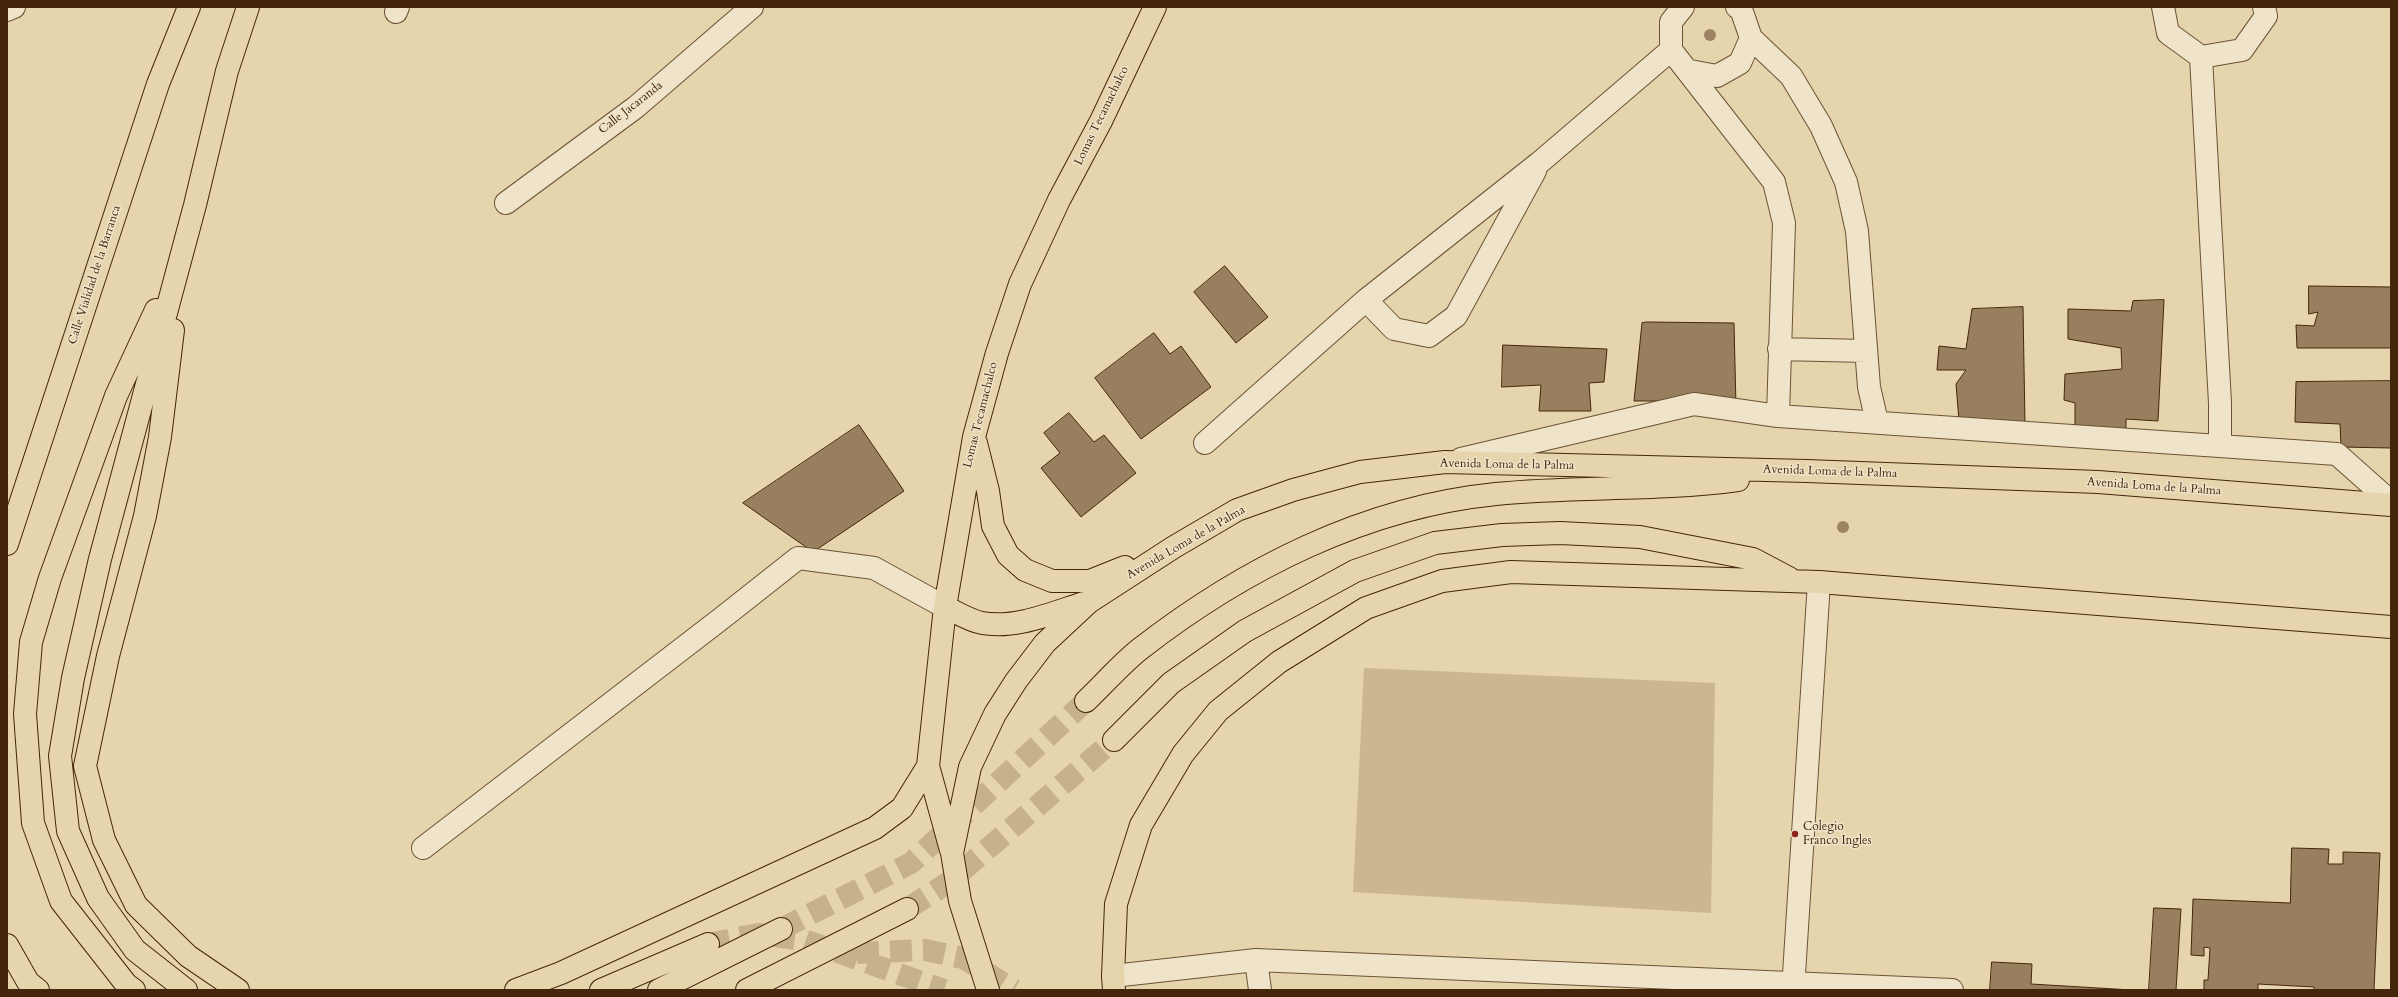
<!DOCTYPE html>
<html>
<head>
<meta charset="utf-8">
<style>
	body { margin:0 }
	#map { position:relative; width:2398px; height:997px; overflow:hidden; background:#e6d4ad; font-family:Cardo,serif }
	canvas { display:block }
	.frame { position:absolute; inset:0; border:8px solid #44260b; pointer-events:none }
</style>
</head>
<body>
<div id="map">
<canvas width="2398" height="997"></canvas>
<div class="frame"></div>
</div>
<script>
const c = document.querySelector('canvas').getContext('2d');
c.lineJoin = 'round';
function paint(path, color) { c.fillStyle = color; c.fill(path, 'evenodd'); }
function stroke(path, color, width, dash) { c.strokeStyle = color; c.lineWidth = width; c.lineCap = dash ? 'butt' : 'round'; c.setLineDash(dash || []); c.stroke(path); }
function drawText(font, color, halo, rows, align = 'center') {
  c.font = font + ' Cardo,serif'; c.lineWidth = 3; c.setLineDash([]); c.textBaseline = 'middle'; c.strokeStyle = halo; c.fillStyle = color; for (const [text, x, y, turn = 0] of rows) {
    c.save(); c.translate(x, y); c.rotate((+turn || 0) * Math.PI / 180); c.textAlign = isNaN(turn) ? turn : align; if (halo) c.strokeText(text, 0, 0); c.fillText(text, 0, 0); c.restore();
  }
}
paint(new Path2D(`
	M1364 668 1715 683 1711 913 1353 892Z`), '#cab691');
const building = new Path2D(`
	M1225 266 1268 317 1236 343 1194 292Z
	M2309 286 2391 287V348H2297L2296 325 2314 326 2318 312 2309 314Z
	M2164 300 2158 421 2126 419V431L2075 427V403L2064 400 2065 374 2122 369 2121 348 2068 339V309L2131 311 2133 301Z
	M2023 307 2025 425 1959 421 1956 384 1966 370H1937L1939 346 1966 349 1972 309Z
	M1647 322 1734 323 1736 407 1700 401H1634L1642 323Z
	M1154 333 1170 354 1181 346 1211 387 1141 439 1095 378Z
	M1503 345 1607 349 1604 382 1589 383 1591 411H1539L1541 385 1502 387Z
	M2391 381V448L2341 447 2340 424 2295 422 2296 382Z
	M1069 413 1094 442 1104 435 1136 473 1081 517 1041 468 1060 453 1044 433Z
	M859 425 904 491 813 552 743 503Z
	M2292 848 2329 849 2328 864H2343V852L2380 853 2374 990H2314V987L2258 984V990H2204V980H2208L2210 948 2204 947V956L2191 955 2193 899 2290 903Z
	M2154 908 2181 909 2176 990H2149Z
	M1992 962 2032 964 2031 984 2132 990H1990Z`);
paint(building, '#98805f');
stroke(building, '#44260b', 1);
stroke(new Path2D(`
	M907 909 949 882 1114 740
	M781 929 911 863 1086 701
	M708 944 758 934 804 940 944 990
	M857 953 925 950 963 958 1014 990`), '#c6b18d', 22, [22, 11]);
const minor = new Path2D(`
	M1683 7 1671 22V50L1774 182 1784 223 1778 416
	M2163 7 2168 33 2201 57 2242 50 2266 16 2264 7
	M7 10 14 7
	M396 12 398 7
	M1751 38 1791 76 1821 126 1846 182 1857 231 1869 387 1877 422
	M2201 57 2220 403V445
	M1690 71 1717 76 1740 63 1751 38 1741 9 1737 7
	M506 203 636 107 752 7
	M1366 300 1394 329 1429 336 1456 316 1535 171
	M1779 349 1866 351
	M1205 443 1366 300 1539 163 1671 50
	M1461 459 1694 404 1778 416 2337 454 2391 502
	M423 848 722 618 798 558 874 568 945 607
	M1256 960 1260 990
	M1113 976 1256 960 1952 990
	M1793 990 1819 582`);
const major = new Path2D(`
	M173 330 160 437 145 516 108 656 85 766 104 840 136 905 188 956 238 990
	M976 443 988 491 993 526 1008 555 1025 570 1052 581H1090L1125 567
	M7 544 158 84 189 7
	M945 607C956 612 970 621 982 623 1016 629 1052 613 1084 603
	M1086 701C1104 684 1121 664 1140 649 1243 569 1365 507 1496 494 1577 486 1658 491 1738 480
	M1114 740 1171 683 1245 631 1355 571 1435 543 1502 535 1560 533 1640 537 1753 559 1789 578
	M951 850 928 766 945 607 974 437 997 353 1020 284 1059 200 1101 121 1155 7
	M7 945 28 982 38 990
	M134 990 126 984 61 901 33 823 25 714 31 642 50 578 116 396 156 310
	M186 990 135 950 98 898 68 831 60 756 73 678 100 559 195 205 227 71 248 7
	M516 990 561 973 875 828 902 808 928 766
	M601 990 708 944
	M659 990 781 929
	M747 990 907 909
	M988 990 960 901 952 853 970 767 995 714 1016 681 1045 643 1089 602 1174 547 1237 510 1293 490 1360 472 1445 462 1807 471 2098 482 2391 505
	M1114 990 1113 976 1116 904 1141 825 1183 754 1218 711 1279 662 1366 608 1442 581 1511 572 1819 582 2391 627`);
stroke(minor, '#6c5234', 24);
stroke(major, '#44260b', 24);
stroke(minor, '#efe3ca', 22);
stroke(major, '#e6d4ad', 22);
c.fillStyle = '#9c8463';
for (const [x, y] of [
	[1710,35],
	[1843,527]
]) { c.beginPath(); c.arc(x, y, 6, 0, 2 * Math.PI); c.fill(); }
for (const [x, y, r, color] of [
	[1795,834,4,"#8f2418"]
]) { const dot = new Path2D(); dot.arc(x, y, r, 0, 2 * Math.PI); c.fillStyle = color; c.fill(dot); stroke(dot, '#efe3ca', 1.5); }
drawText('12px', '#44260b', '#efe3ca', [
	["Calle Jacaranda",631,108,-38],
	["Lomas Tecamachalco",1102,116,-64],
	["Calle Vialidad de la Barranca",95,275,-72],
	["Lomas Tecamachalco",981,415,-76],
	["Avenida Loma de la Palma",1507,465,1],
	["Avenida Loma de la Palma",1830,472,2],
	["Avenida Loma de la Palma",2154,487,4],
	["Avenida Loma de la Palma",1186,543,-30]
]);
drawText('12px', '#44260b', '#efe3ca', [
	["Colegio",1803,827],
	["Franco Ingles",1803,841]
], 'left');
</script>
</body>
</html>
